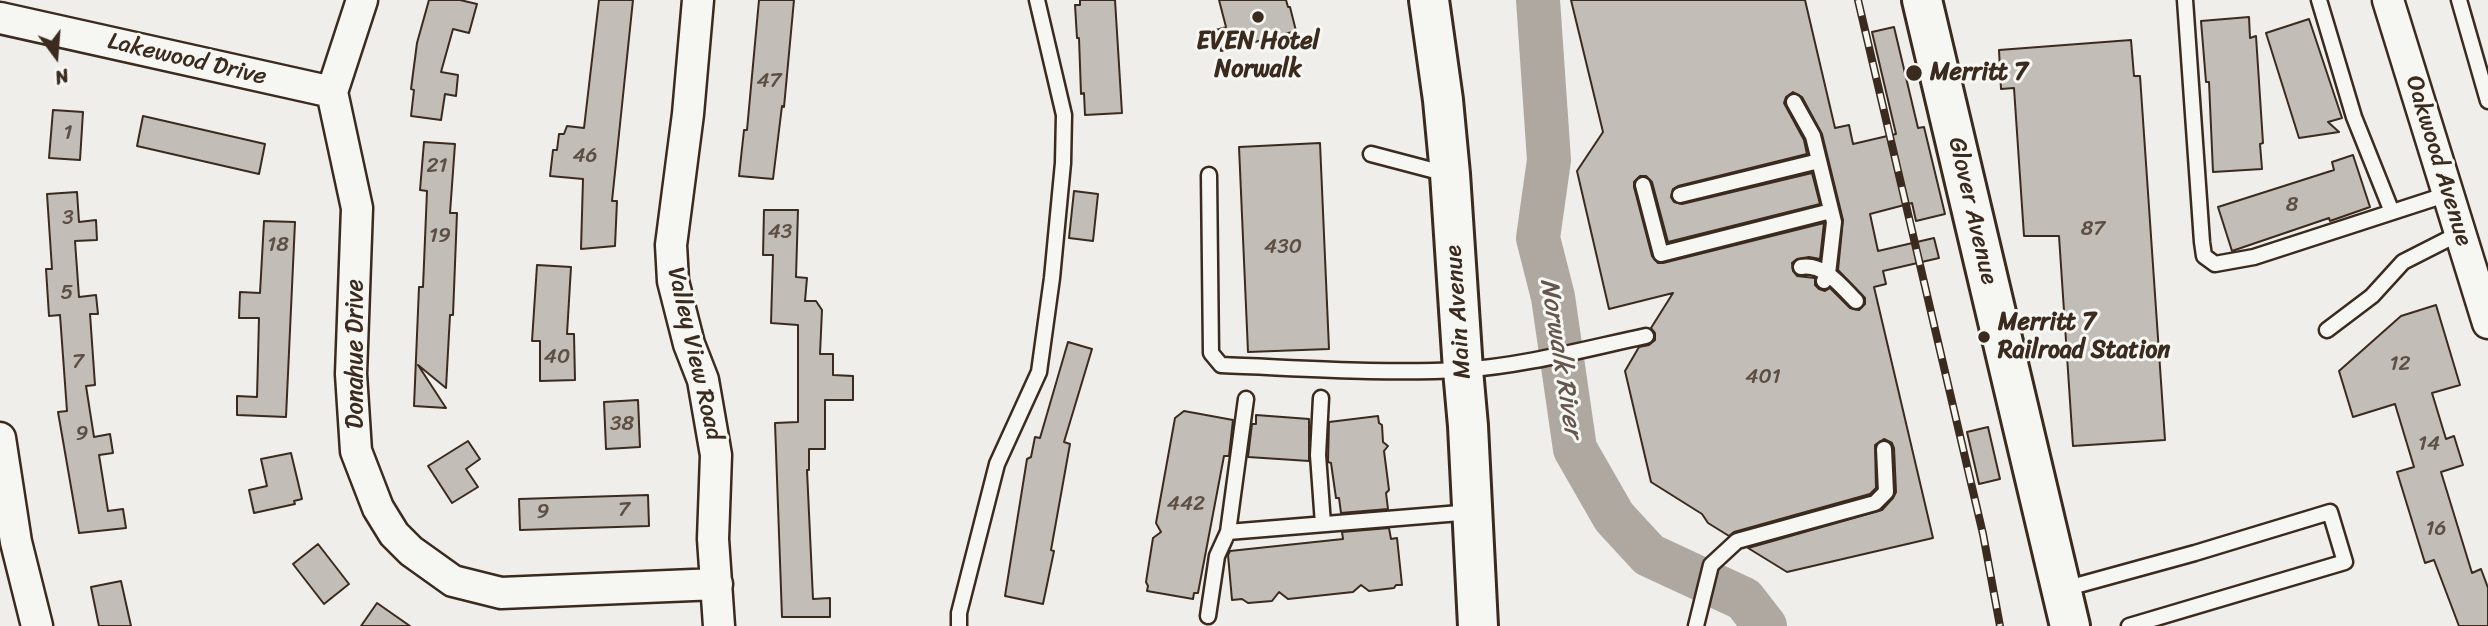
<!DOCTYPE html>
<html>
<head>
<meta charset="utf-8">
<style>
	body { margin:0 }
	#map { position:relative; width:2488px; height:626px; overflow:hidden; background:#efeeea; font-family:Sriracha,sans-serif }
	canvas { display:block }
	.north { position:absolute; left:21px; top:21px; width:70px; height:70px; -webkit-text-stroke:5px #f6f6f2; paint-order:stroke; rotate:164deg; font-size:19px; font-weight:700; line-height:28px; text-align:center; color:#3b2a1e }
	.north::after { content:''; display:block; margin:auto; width:24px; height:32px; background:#3b2a1e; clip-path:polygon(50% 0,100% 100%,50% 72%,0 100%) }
</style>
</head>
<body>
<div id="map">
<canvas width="2488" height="626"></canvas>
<div class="north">N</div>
</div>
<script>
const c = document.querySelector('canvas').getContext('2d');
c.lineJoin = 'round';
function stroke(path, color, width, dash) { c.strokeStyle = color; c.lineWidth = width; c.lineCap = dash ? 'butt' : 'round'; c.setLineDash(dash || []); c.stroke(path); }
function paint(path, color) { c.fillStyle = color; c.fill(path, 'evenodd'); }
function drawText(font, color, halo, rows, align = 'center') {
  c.font = font + ' Sriracha,sans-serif'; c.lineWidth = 6; c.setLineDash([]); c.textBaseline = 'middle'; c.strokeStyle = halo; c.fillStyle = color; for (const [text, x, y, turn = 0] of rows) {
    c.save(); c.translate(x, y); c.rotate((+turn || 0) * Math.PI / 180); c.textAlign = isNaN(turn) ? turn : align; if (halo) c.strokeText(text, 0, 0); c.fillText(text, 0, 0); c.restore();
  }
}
stroke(new Path2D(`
	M1538 0 1549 160 1538 238 1553 297 1575 449 1614 517 1649 555 1744 599 1765 626`), '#afa8a1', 44);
const building = new Path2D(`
	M429 0H460L477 4 469 33 453 29 441 72 458 75 456 96 445 94 441 120 411 116 414 90 411 89 417 43Z
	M599 0H633L612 201H617L615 246 581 249 583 179 550 176 553 150H557L559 134H564L567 126 584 128Z
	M759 0H794L784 107 782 106 773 179 739 176 744 130H747Z
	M1080 0H1115L1122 113 1085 115 1084 93 1081 94 1079 38H1077L1075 5H1080Z
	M1219 0H1286L1288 7H1290L1296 31 1221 51 1216 30 1226 27Z
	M1571 0H1805L1835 128 1849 125 1853 144 1896 134 1872 32 1894 27 1918 128 1924 127 1945 214 1916 221 1912 203 1870 214 1878 251 1934 238 1939 258 1883 271 1886 284 1874 287 1933 538 1787 572 1748 548 1882 510 1893 498 1896 492 1894 448 1892 443 1884 439 1875 445 1876 488 1870 494 1734 532 1729 536 1708 523 1702 514 1651 482 1625 371 1639 347 1649 345 1655 340V333L1651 328 1673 293 1609 309 1577 171 1603 132ZM1793 92 1802 97 1822 134 1843 220 1838 270 1865 298V304L1859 310 1850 308 1830 288 1825 291 1819 289 1815 285V278L1797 276 1793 271 1792 263 1797 259 1809 257 1820 259 1824 223 1663 263H1658L1652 256 1634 187V182L1640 176H1646L1652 182 1668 242 1820 204 1812 173 1682 204 1674 202 1671 197 1673 189 1678 186 1807 154 1804 140 1784 103 1786 97Z
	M2249 17 2250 38 2256 36 2263 143 2260 144 2262 169 2213 172 2209 82H2206L2201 21Z
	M2309 19 2342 118 2328 122 2339 132 2299 138 2266 33Z
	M2131 40 2134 76H2140L2165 440 2073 446 2059 236H2024L2014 88 2001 89 1999 50Z
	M53 110 83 112 80 160 49 158Z
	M143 116 265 144 259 174 137 146Z
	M424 142 455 144 450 213H457L453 315H450L446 388 418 365 446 408 414 406 419 287H423L427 191 420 190Z
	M1320 143 1329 349 1248 352 1239 147Z
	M2353 155 2370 207 2330 221 2329 218 2232 251 2218 207 2334 170 2332 162Z
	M1074 191 1098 194 1093 241 1069 238Z
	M77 192 79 222 96 220 97 240 75 241 79 297 96 295 98 314H90L95 385 86 386 94 437 110 434 113 453 99 455 108 511 123 509 126 528 79 533 58 412 67 411 60 315 49 316 46 269H52L47 194Z
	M764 210H798L796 277 807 278 805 301H816L822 310 820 354H833V375L853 376V400H825V449H809V470H807L813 599 830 598V617H782L775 423 798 422V325L771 323 773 255H763Z
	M264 221 295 222 286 417 237 415V396L257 397 259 318H239L240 292 260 293Z
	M537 265 571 267 567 334H574L575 380 540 381V341H532Z
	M2436 305 2460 385 2432 393 2446 439 2454 436 2463 465 2441 472 2472 573 2481 569 2488 588V626H2459L2434 560 2425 563 2397 472 2414 467 2395 404 2353 417 2339 371 2401 316Z
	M1068 342 1092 349 1064 442 1070 444 1051 550 1054 551 1043 604 1005 596 1027 459 1031 457 1035 437 1040 438Z
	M638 400 640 447 606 449 604 402Z
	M1184 411 1233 420 1229 456H1224L1198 593H1194L1193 599 1147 591 1148 586 1146 582 1153 538 1161 532 1156 523 1175 418Z
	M1256 415 1309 419V461L1248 457 1252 424H1256Z
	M1378 416 1379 423 1382 425 1383 442 1388 446 1384 451 1389 490 1386 493 1388 509 1341 513 1339 498H1336L1331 463 1328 462 1329 422Z
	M1988 427 2000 479 1979 484 1967 432Z
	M468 441 480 459 466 469 478 487 452 503 428 466Z
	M291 453 302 499 294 501 295 504 254 513 249 490 267 486 261 459Z
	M648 495 649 526 520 530 519 499Z
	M1389 528 1391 539 1397 538 1402 585H1396L1394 588 1369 591 1361 585 1353 592 1288 599 1279 592 1272 601 1248 603 1242 599 1232 600 1228 555 1230 551 1343 539 1342 532Z
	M318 544 349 584 324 604 293 564Z
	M121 581 131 626H99L91 587Z
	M377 603 410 626H361Z`);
paint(building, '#c2bdb7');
stroke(building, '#3b2a1e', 2);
const lane = new Path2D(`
	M2185 0 2202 242 2204 256 2215 264 2254 257 2448 194
	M2319 0 2354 117 2392 212
	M2459 0 2488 101
	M1794 102 1813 136 1834 222 1828 274 1824 281
	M1371 154 1447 174
	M1209 175 1211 353 1221 365C1301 368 1381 374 1461 370 1523 366 1585 349 1646 336
	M1643 185 1661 254 1831 211
	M1680 195 1819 161
	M1801 267C1824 263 1841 286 1856 301
	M2327 330 2372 296 2403 262 2460 233
	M1321 398 1318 455 1323 524
	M1228 532 1246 399
	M2064 589 2195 553 2330 512 2345 562 2129 626
	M1208 616 1217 556 1228 532 1472 512
	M959 626V613L997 464 1039 372 1052 278 1063 163 1064 115 1037 0
	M1696 626 1711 565 1737 541 1875 503 1886 492 1884 449`);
const street = new Path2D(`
	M362 0 332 92 357 208 351 374 356 451 378 508 394 534 411 551 453 581 501 593 717 584
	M698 0 688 114 671 245 673 281 689 344 703 380 716 455 713 539 719 626
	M2388 0 2488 323
	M0 18 332 92
	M0 438 16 542 37 626`);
const secondary = new Path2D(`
	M1922 0 2070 626`);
const primary = new Path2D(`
	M1429 0 1443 100 1450 174 1463 370 1468 426 1478 626`);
stroke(lane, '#3b2a1e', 19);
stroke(street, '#3b2a1e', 35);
stroke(secondary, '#3b2a1e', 44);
stroke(primary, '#3b2a1e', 44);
stroke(lane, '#f6f6f2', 14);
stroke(street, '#f6f6f2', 30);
stroke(secondary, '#f6f6f2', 38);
stroke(primary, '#f6f6f2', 38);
const rail = new Path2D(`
	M1858 0 1983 534 2000 626`);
stroke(rail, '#3b2a1e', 8);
stroke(rail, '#f6f6f2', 5, [16]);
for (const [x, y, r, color] of [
	[1258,17,7,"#3b2a1e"],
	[1914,73,9,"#3b2a1e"],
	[1984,337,7,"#3b2a1e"]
]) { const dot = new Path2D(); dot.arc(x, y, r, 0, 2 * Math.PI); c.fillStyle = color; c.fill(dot); stroke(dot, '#f6f6f2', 2.5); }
drawText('21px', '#5d4f44', null, [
	["47",769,82],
	["1",68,134],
	["46",585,157],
	["21",437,167],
	["8",2292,206],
	["3",68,219],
	["87",2093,230],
	["43",780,233],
	["19",440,237],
	["18",278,246],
	["430",1283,248],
	["5",67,294],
	["40",557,358],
	["7",78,363],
	["12",2400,365],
	["401",1763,378],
	["38",622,425],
	["9",82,435],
	["14",2429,445],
	["442",1186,505],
	["7",624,511],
	["9",543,513],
	["16",2436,530]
]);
drawText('bold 24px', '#3b2a1e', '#f6f6f2', [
	["EVEN Hotel",1258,42,"center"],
	["Norwalk",1258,70,"center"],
	["Merritt 7",1930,73],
	["Merritt 7",1998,323],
	["Railroad Station",1998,351]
], 'left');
drawText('24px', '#3b2a1e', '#f6f6f2', [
	["Lakewood Drive",187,60,13],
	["Oakwood Avenue",2438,161,73],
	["Glover Avenue",1972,211,77],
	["Main Avenue",1459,312,-94],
	["Donahue Drive",356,354,-90],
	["Valley View Road",694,354,77]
]);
drawText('italic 26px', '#64564c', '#f6f6f2', [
	["Norwalk River",1560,358,81]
]);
</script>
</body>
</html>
